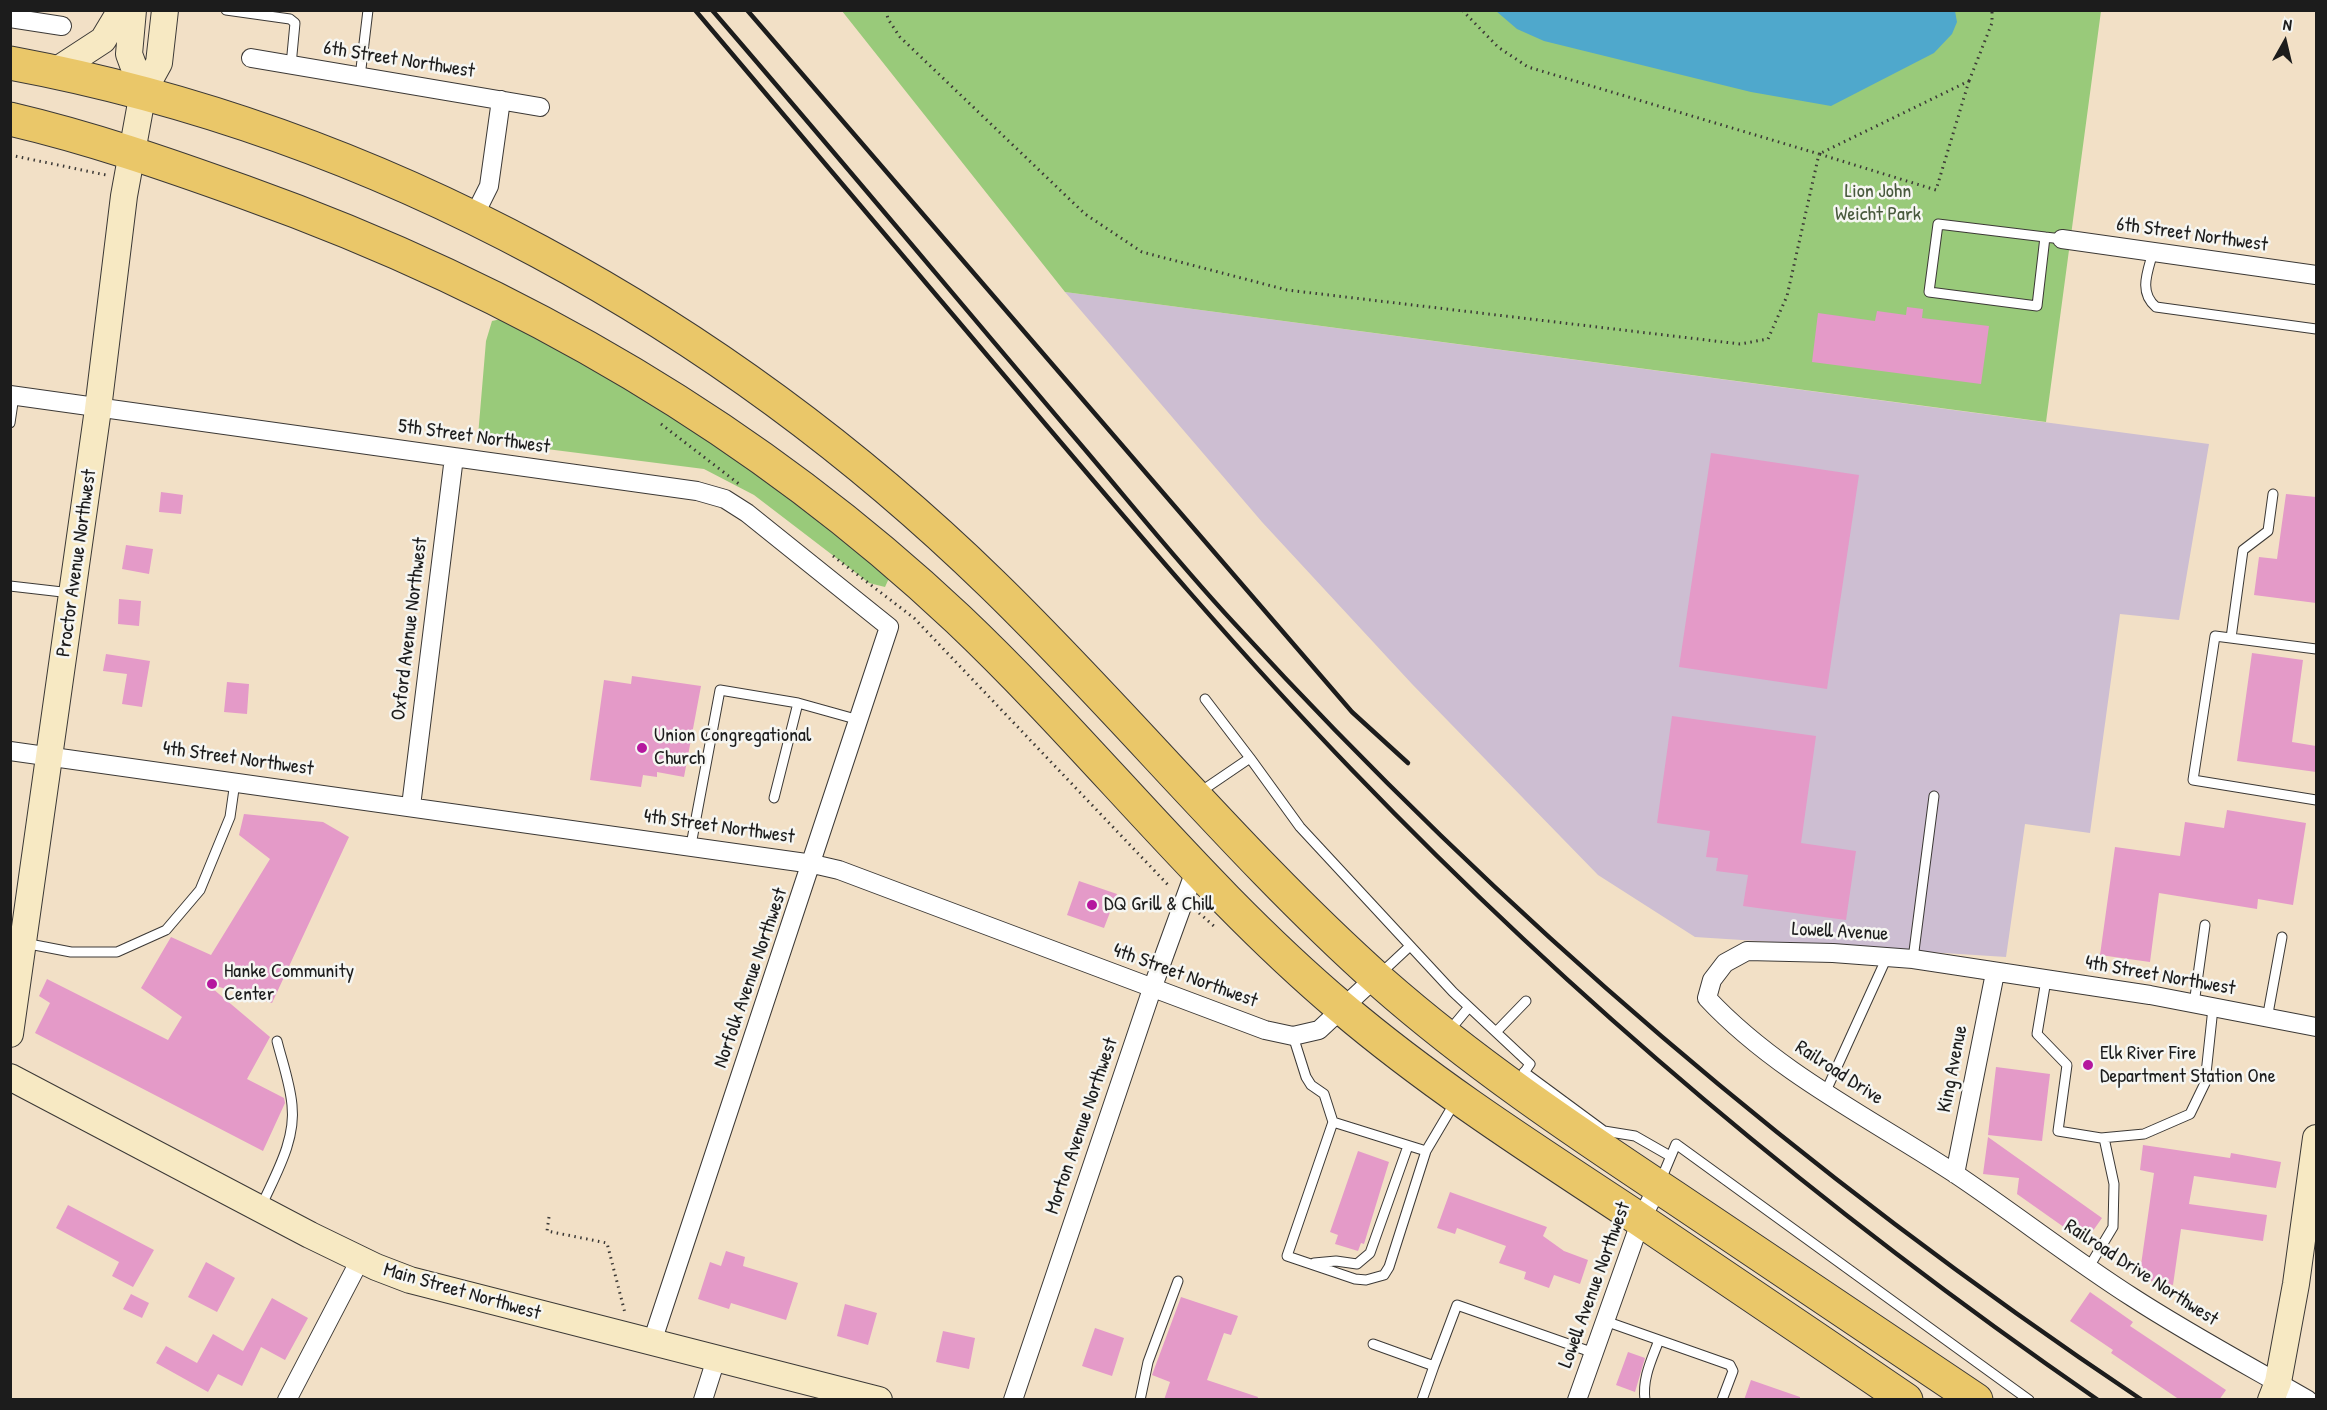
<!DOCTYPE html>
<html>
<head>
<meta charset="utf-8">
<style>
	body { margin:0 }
	#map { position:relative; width:2327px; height:1410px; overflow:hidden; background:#f2e0c6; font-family:"Patrick Hand",sans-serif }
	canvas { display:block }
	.frame { position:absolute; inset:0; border:12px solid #1c1c1c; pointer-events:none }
	.north { position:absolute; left:2255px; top:12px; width:60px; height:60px; -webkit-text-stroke:4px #f6f6f2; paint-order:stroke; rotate:8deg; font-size:16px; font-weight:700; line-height:24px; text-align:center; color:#1c1c1c }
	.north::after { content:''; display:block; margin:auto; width:21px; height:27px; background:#1c1c1c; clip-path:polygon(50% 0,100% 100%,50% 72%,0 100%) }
</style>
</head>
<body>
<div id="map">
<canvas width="2327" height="1410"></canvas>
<div class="frame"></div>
<div class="north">N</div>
</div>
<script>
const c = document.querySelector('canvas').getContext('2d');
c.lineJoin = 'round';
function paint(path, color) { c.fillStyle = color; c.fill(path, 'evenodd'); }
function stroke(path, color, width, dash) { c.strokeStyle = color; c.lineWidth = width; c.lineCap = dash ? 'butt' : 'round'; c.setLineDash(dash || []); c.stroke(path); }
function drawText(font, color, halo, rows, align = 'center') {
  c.font = font + ' "Patrick Hand",sans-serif'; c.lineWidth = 5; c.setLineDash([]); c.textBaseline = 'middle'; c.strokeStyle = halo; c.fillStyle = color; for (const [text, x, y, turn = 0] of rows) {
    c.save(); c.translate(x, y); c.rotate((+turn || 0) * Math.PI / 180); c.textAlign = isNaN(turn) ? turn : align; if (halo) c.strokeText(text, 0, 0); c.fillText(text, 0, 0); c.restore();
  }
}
paint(new Path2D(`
	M1065 292 2209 444 2179 620 2120 614 2090 833 2025 824 2006 957 1695 937 1598 875 1412 684 1262 522Z`), '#cdbed2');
paint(new Path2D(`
	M842 11H2101L2046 422 1065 292Z
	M510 317 718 439 890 576 885 587 869 583 754 495 704 469 531 447 478 436 486 341 492 321Z`), '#99ca7a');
paint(new Path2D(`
	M1955 11 1957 22 1952 34 1934 53 1831 106 1751 92 1544 41 1517 29 1496 11Z`), '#4fa8cc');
paint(new Path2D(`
	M1907 307 1923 309 1922 318 1989 326 1981 384 1812 362 1818 313 1875 321 1877 311 1906 315Z
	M1711 453 1859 475 1827 689 1679 667Z
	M161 492 183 495 181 514 159 512Z
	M2286 494 2316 497V603L2254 595 2259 557 2277 559Z
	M126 545 153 549 149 574 122 569Z
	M119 599 141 601 139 626 118 624Z
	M2252 653 2303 660 2292 742 2316 746V772L2237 761Z
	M106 654 150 661 142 707 122 704 127 674 103 671Z
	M632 676 701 686 684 777 657 772V777L643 775 641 787 590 780 604 680 631 684Z
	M227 682 249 684 247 714 224 712Z
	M1672 716 1816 736 1801 843 1856 851 1846 920 1743 906 1748 875 1716 871 1718 858 1706 857 1710 831 1657 823Z
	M2227 810 2306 823 2293 905 2258 899 2257 909 2159 893 2150 962 2100 955 2115 847 2180 856 2185 822 2224 828Z
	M244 814 323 822 349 837 272 1003 206 983 270 1037 247 1079 284 1098 285 1103 263 1151 35 1033 50 1003 39 996 47 979 168 1040 182 1017 141 988 171 937 211 955 270 859 239 835Z
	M1079 881 1117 894 1104 928 1067 915Z
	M1996 1067 2050 1074 2042 1141 1988 1135Z
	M1988 1137 2102 1218 2085 1242 2017 1194 2019 1178 1983 1174Z
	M2143 1145 2230 1158 2231 1153 2281 1162 2276 1188 2194 1176 2189 1204 2267 1215 2263 1241 2181 1229 2173 1285 2139 1279 2154 1173 2140 1170Z
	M1358 1151 1389 1162 1364 1244 1361 1243 1358 1251 1335 1244 1338 1235 1330 1232Z
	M1450 1192 1547 1227 1543 1236 1564 1251 1588 1260 1580 1284 1554 1275 1549 1288 1524 1279 1526 1272 1499 1263 1506 1246 1457 1228 1455 1234 1437 1228Z
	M68 1205 154 1250 133 1287 112 1276 119 1262 56 1228Z
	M726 1251 745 1257 743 1266 798 1283 786 1320 731 1303 729 1309 698 1299 710 1262 721 1266Z
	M206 1262 235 1278 217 1312 188 1297Z
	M2090 1292 2133 1322 2130 1326 2226 1390 2219 1400H2180L2111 1353 2113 1350 2070 1321Z
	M131 1294 149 1303 142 1318 123 1309Z
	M1181 1297 1238 1316 1231 1335 1224 1333 1207 1380 1258 1397 1257 1400H1164L1170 1382 1152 1375Z
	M272 1298 308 1318 285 1360 261 1347 242 1386 218 1374 208 1392 156 1363 166 1346 197 1363 213 1334 243 1351Z
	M845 1304 877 1313 868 1345 837 1336Z
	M1095 1328 1124 1338 1112 1376 1082 1366Z
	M943 1331 975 1338 969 1369 936 1362Z
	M1628 1352 1645 1358 1635 1392 1616 1385Z
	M1751 1380 1800 1397V1400H1744Z`), '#e49ac8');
const lane = new Path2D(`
	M226 10 290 19 295 23 291 65
	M360 77 368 10
	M2045 237 1938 224 1929 292 2037 306 2045 237 2062 239
	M2153 252C2148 271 2138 292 2156 307L2316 329
	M10 423 14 396
	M10 586 71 593
	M2231 638 2243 550 2268 531 2273 494
	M2316 649 2215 636 2193 780 2316 800
	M1205 699 1250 758
	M1200 792 1250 758 1300 827 1453 992 1530 1064 1517 1083
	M774 798 798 703
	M691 845 720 690 798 703 859 720
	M24 943 71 952H117L166 930 200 890 230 817 235 782
	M1913 959 1934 796
	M1380 974 1410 946
	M2046 980 2037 1034 2067 1065 2058 1131 2101 1138 2144 1134 2190 1114 2205 1083 2213 1008
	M2194 1004 2205 925
	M2267 1019 2282 937
	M1449 1031 1469 1007
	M1496 1032 1526 1001
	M1293 1036 1306 1077 1311 1085 1324 1094 1333 1122 1426 1151 1455 1102
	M1524 1072 1604 1131 1635 1136 1670 1156
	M1826 1091 1887 957
	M1333 1122 1287 1256 1355 1279 1366 1280 1384 1275 1389 1267 1426 1151
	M1660 1182 1676 1144 2029 1400
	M261 1207C275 1175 296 1141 292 1105 290 1083 282 1061 277 1041
	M1314 1263 1336 1261 1357 1264 1370 1253 1408 1146
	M2089 1267 2113 1227 2114 1184 2104 1138
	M1605 1321 1730 1365 1733 1371 1722 1400
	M1373 1344 1434 1366 1422 1400
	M1434 1366 1457 1305 1594 1353
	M1140 1400 1148 1362 1178 1281
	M1645 1400C1642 1378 1652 1359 1659 1340`);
const street = new Path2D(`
	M10 18 62 26
	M251 58 540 107
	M473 218 489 186 501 100
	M2062 239 2316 275
	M10 395 697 491 725 499 747 513 889 627 652 1342
	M10 751 813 864 839 870 1265 1030 1293 1036 1319 1030 1376 977
	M411 806 454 457
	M1955 1174 1995 973
	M287 1400 360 1260
	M703 1400 716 1359
	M1013 1400 1152 989 1196 868
	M1577 1400 1641 1220 1658 1186
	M2308 1400C2249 1366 2189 1334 2132 1297 2071 1258 2014 1213 1954 1173 1870 1118 1776 1072 1707 998L1712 980 1725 963 1747 951 1833 953 1913 959 2150 995 2316 1027`);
const secondary = new Path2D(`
	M133 10 129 54 143 92
	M54 72 103 40 121 10
	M10 1034 98 409 124 196 143 92 159 63 165 10
	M10 1077 310 1235 376 1267 410 1280 879 1400
	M2271 1400 2278 1382 2296 1284 2316 1138`);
const highway = new Path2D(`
	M10 63C380 132 724 323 992 584 1125 713 1242 858 1381 982 1472 1062 1573 1130 1674 1197 1774 1264 1875 1332 1976 1400
	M10 119C91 138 166 164 244 192 510 287 751 424 958 619 1090 744 1202 890 1342 1008 1434 1086 1536 1151 1636 1217 1726 1277 1816 1339 1906 1400`);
stroke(lane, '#3c3936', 11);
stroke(street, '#3c3936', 20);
stroke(secondary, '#3c3936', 28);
stroke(highway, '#3c3936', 35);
stroke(new Path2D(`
	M886 10 888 19 900 37 1085 214 1142 252 1287 290 1740 344 1768 339 1787 296 1819 154 1528 67 1498 47 1462 10
	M1969 81 1936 190 1819 154Z
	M1969 81 1992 23V10
	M10 155 106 175
	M661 424 739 484
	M833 556 914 618 1170 887
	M1199 913 1215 927
	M549 1217 547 1231 607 1243 625 1313`), '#3c3936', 3, [1.5, 4.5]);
stroke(lane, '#fff', 9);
stroke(street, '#fff', 18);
stroke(secondary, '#f7e9c3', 26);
stroke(highway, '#eac769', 33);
stroke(new Path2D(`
	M695 10C807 142 918 274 1030 406 1135 530 1240 654 1353 771 1579 1006 1830 1215 2098 1400
	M712 10C833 150 951 292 1070 432 1125 496 1177 562 1234 623 1504 918 1810 1178 2142 1400
	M747 10 1352 712 1408 763`), '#1c1c1c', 4.5);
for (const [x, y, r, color] of [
	[642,748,6,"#b5179e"],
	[1092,905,6,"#b5179e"],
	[212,984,6,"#b5179e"],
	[2088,1065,6,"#b5179e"]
]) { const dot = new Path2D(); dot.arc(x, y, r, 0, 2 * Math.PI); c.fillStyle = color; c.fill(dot); stroke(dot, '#f6f6f2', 2); }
drawText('20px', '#1c1c1c', '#f6f6f2', [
	["6th Street Northwest",399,60,9],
	["6th Street Northwest",2192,235,8],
	["5th Street Northwest",474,437,8],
	["Proctor Avenue Northwest",77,563,-82],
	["Oxford Avenue Northwest",410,629,-83],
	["4th Street Northwest",238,759,8],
	["4th Street Northwest",719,827,8],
	["Lowell Avenue",1840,932,3],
	["4th Street Northwest",1185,976,20],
	["4th Street Northwest",2160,976,10],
	["Norfolk Avenue Northwest",751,978,-71],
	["King Avenue",1953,1069,-79],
	["Railroad Drive",1839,1073,33],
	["Morton Avenue Northwest",1082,1126,-71],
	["Railroad Drive Northwest",2141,1273,33],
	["Lowell Avenue Northwest",1595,1285,-70],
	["Main Street Northwest",462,1292,16]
]);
drawText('20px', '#48593d', '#f6f6f2', [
	["Lion John",1878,192],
	["Weicht Park",1878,215]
]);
drawText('20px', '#1c1c1c', '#f6f6f2', [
	["Union Congregational",654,736],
	["Church",654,759],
	["DQ Grill & Chill",1104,905],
	["Hanke Community",224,972],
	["Center",224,995],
	["Elk River Fire",2100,1054],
	["Department Station One",2100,1077]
], 'left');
</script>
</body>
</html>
